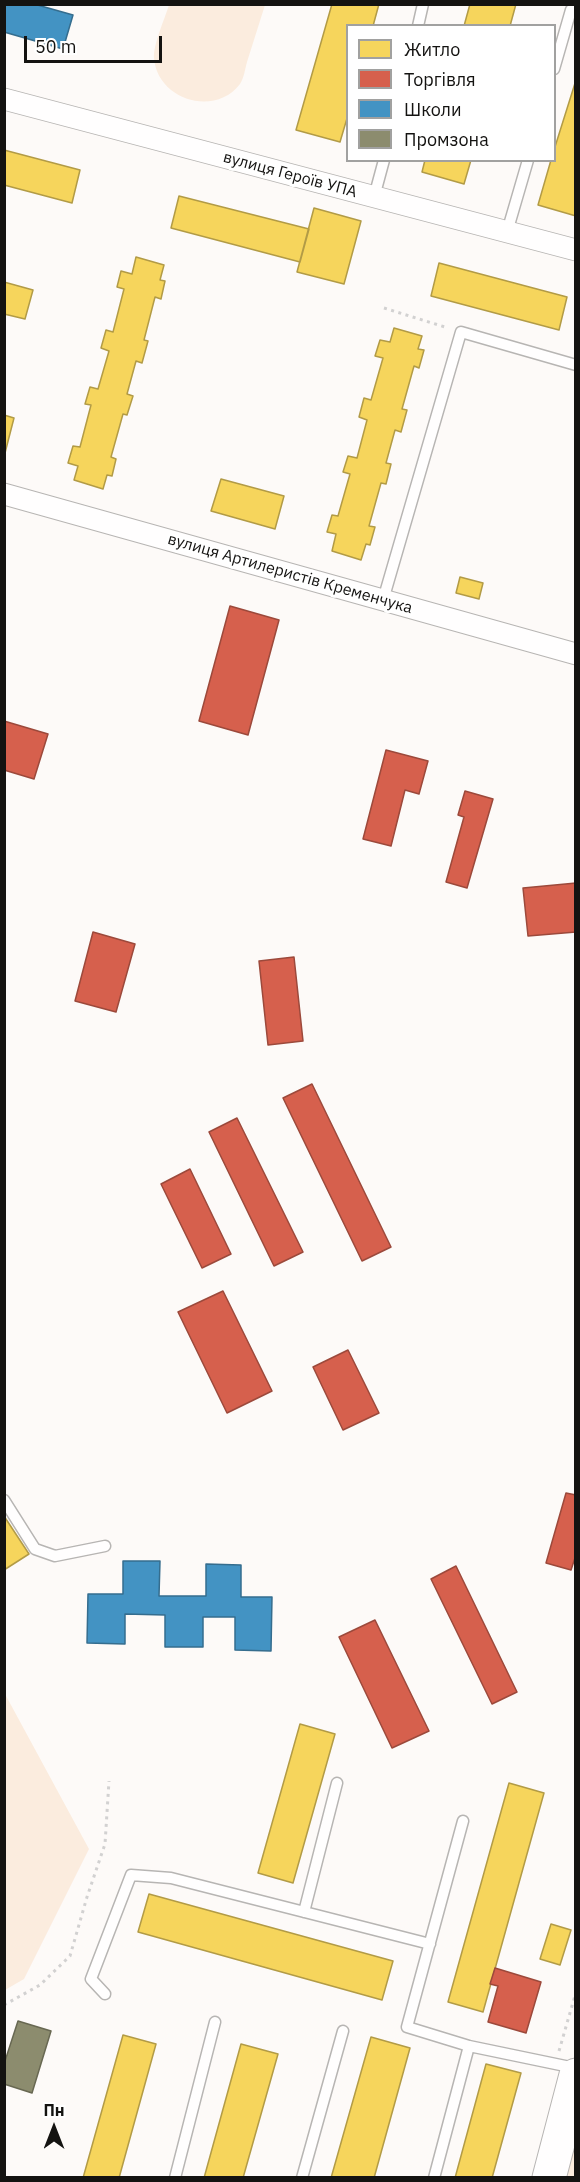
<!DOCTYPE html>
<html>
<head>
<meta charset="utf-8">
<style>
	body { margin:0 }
	#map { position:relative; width:580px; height:2182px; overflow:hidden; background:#fdfaf8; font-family:"IBM Plex Sans",sans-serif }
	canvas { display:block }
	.frame { position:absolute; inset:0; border:6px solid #141311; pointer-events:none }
	.legend { position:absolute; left:346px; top:24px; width:210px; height:138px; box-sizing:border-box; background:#fff; border:2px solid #a1a1a0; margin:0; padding:8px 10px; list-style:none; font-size:18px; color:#141311 }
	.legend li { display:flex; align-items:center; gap:12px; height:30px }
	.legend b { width:30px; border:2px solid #a1a1a0 }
	.north { position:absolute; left:24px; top:2098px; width:60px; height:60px; -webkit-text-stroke:4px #fff; paint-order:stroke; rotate:0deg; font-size:16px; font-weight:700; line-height:24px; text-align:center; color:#141311 }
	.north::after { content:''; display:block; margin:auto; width:21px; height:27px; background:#141311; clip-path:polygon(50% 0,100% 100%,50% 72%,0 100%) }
	.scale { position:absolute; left:24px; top:36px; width:138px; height:27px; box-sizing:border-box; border:3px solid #141311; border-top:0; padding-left:8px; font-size:18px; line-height:21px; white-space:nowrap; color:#141311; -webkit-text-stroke:4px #fff; paint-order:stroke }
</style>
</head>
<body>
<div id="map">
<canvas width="580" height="2182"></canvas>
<div class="frame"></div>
<ul class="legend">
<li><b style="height:16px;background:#f6d55c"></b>Житло</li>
<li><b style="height:16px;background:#d6604d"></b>Торгівля</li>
<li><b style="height:16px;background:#4393c3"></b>Школи</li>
<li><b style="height:16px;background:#8c8c6e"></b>Промзона</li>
</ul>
<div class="north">Пн</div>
<div class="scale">50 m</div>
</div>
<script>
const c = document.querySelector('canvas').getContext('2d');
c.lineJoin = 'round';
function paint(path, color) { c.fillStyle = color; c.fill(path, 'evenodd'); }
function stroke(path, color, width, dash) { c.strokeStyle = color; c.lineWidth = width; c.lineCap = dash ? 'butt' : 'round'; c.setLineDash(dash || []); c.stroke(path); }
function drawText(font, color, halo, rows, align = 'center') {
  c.font = font + ' "IBM Plex Sans",sans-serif'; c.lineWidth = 6; c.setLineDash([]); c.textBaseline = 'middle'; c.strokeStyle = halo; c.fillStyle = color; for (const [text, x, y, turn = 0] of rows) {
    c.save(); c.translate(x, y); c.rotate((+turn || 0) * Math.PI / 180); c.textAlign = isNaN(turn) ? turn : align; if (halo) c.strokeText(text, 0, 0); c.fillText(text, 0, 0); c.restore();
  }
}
paint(new Path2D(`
	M169 5H265C259 24 253 43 247 62 245 69 244 78 240 84 214 118 157 99 154 58 153 45 165 18 169 5Z
	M5 1694 89 1849 24 1979 5 1990Z
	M575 2120V2177H560Z`), '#fbecde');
const homes = new Path2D(`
	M332 4H379L373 26H348V115L340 142 296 130Z
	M470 4H516L510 26H464Z
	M576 80V216L538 205 551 160H554V150Z
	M4 150 80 170 72 203 4 185Z
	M425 160H471L464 184 422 172Z
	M179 196 309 229 300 262 171 228Z
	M314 208 361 221 344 284 297 272Z
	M136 257 164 265 160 280 165 281 161 299 155 297 144 340 148 341 142 363 136 361 127 394 133 396 127 415 123 414 111 457 116 459 112 476 107 475 103 489 74 480 78 466 68 463 73 446 80 447 91 405 85 404 90 387 98 389 109 351 101 348 106 330 113 332 124 289 117 287 121 271 132 274Z
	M439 263 567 297 559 330 431 296Z
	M4 282 33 290 25 319 4 314Z
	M394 328 422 336 418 349 424 350 419 368 414 366 402 409 407 410 401 432 395 430 386 463 391 464 386 484 381 483 369 526 375 527 370 545 366 544 361 560 332 551 336 534 327 532 332 515 338 516 350 474 343 472 348 456 357 458 367 420 359 417 364 398 371 400 383 358 375 356 380 340 390 342Z
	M4 415 14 418 5 453H4Z
	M221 479 284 496 275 529 211 511Z
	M460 577 483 583 479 599 456 593Z
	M4 1516 29 1554 4 1570Z
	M300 1724 335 1734 293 1883 258 1873Z
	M509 1783 544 1793 483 2012 448 2002Z
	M149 1894 393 1961 382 2000 138 1932Z
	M551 1924 571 1930 560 1965 540 1959Z
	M123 2035 156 2044 119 2178H83Z
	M371 2037 410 2048 374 2178H331Z
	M241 2044 278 2054 243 2178H204Z
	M486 2064 521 2073 492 2178H455Z`);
paint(homes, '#f6d55c');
stroke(homes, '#b29b46', 1.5);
const shops = new Path2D(`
	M230 606 279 620 248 735 199 721Z
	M4 721 48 734 34 779 4 770Z
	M386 750 428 761 419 794 405 790 391 846 363 839Z
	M465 791 493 799 467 888 446 882 464 817 458 815Z
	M576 883V932L528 936 523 888Z
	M93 932 135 944 116 1012 75 1001Z
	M294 957 303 1041 268 1045 259 961Z
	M312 1084 391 1247 362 1261 283 1098Z
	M237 1118 303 1252 274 1266 209 1132Z
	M190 1169 231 1254 202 1268 161 1184Z
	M223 1291 272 1391 227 1413 178 1312Z
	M348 1350 379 1413 343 1430 313 1367Z
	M566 1493 576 1495V1555L571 1570 546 1563Z
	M456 1566 517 1692 492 1704 431 1579Z
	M375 1620 429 1731 392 1748 339 1637Z
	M495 1968 541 1982 526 2033 488 2022 498 1986 490 1984Z`);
paint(shops, '#d6604d');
stroke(shops, '#9c493b', 1.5);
const schools = new Path2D(`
	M4 4H34L73 15 63 49 4 32Z
	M123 1561H160L159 1596H206V1564L241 1565V1597H272L271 1651 235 1650V1617H203V1647H165V1615L125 1614V1644L87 1643 88 1594H123Z`);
paint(schools, '#4393c3');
stroke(schools, '#356d8e', 1.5);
const industry = new Path2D(`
	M18 2021 51 2031 32 2093 4 2084V2064Z`);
paint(industry, '#8c8c6e');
stroke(industry, '#686852', 1.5);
const service = new Path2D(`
	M418 26 423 4
	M554 69 571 10
	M374 197 384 160
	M507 232 528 160
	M383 600 461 332 576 365
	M4 1500 35 1549 55 1556 105 1546
	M463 1821 407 2027 469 2046 575 2068
	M304 1912 337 1783
	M105 1994 91 1979 131 1875 171 1878 430 1944
	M175 2178 215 2022
	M302 2178 343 2031
	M434 2178 469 2046`);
const minor = new Path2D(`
	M4 99 576 250
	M4 494 576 654`);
const trunk = new Path2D(`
	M549 2178 576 2075`);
stroke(service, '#b7b5b3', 13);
stroke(minor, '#b7b5b3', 23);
stroke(trunk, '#b7b5b3', 35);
stroke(new Path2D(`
	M384 308 448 328
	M4 2005 40 1985 70 1956 87 1897 105 1844 109 1781
	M559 2051 576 1992`), '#d2d1d1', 3, [3, 4.5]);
stroke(service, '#fffefe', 10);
stroke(minor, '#fffefe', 21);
stroke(trunk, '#fffefe', 33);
drawText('16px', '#141311', '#fff', [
	["вулиця Героїв УПА",290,175,15],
	["вулиця Артилеристів Кременчука",290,574,16]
]);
</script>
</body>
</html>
